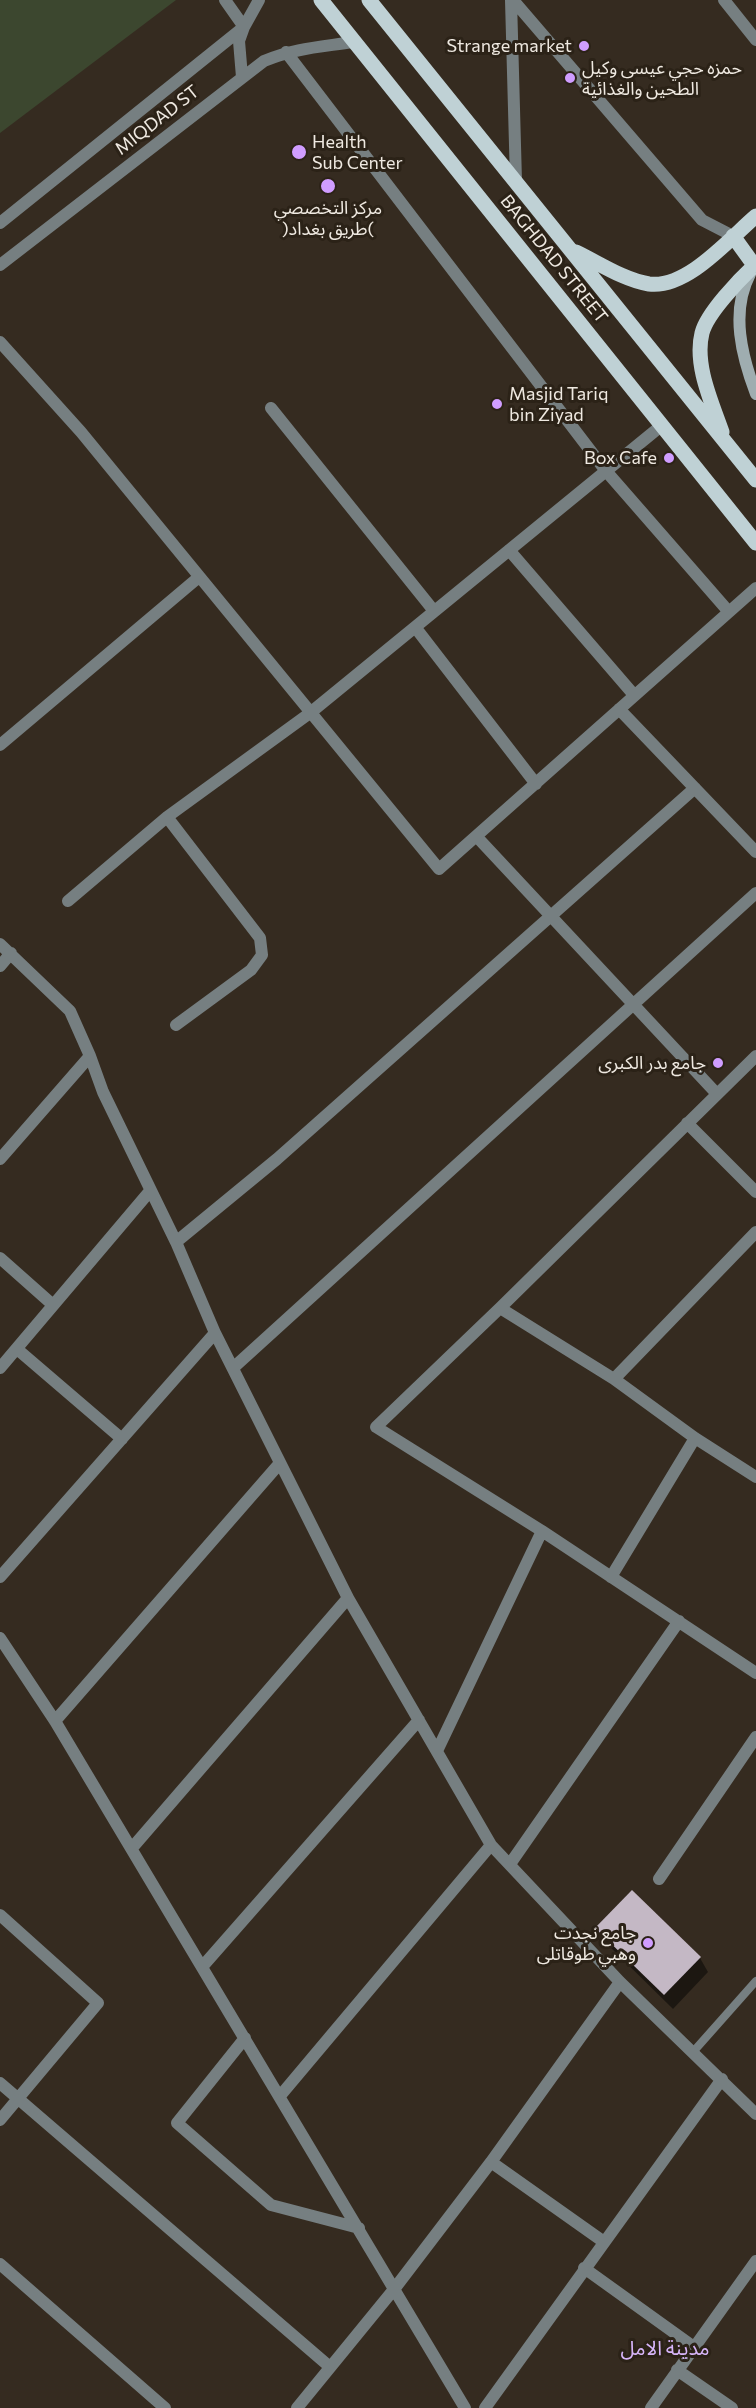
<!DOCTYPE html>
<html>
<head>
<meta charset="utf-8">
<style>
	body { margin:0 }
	canvas { display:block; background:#352b20 }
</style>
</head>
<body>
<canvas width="756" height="2408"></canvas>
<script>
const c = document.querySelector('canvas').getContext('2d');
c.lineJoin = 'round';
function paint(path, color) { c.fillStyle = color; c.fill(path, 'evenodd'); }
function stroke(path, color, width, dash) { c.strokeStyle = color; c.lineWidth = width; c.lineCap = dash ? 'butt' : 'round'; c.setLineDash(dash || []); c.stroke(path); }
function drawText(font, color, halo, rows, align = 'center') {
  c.font = font + ' Commissioner,"Noto Sans Arabic",sans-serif'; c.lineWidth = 6; c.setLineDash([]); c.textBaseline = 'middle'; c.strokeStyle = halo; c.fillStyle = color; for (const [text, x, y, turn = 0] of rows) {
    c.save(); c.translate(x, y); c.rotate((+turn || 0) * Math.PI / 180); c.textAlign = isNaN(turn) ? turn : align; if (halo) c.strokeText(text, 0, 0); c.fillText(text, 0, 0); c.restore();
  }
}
paint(new Path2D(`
	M0 0H176L0 133Z`), '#3c472f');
paint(new Path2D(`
	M632 1892 700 1958 708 1972 673 2009 605 1942 597 1928Z`), '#0007');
paint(new Path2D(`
	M632 1890 701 1957 664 1995 595 1928Z`), '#c4b8c5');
stroke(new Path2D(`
	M693 2052 756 1981`), '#767f81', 8);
stroke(new Path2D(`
	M225 0 244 27 239 41 242 77
	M511 0 516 181
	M513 0 702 220 733 236
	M724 0 756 40
	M286 52 606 471 729 612
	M0 223 244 27 259 0
	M0 265 264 61C295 48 321 47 353 42
	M0 342 81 432 439 869 756 588
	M271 408 434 611
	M509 550 634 695
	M415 627 536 784
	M619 709 756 852
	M0 745 199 577
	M167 817 260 938 262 955 251 970 176 1025
	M477 837 717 1094
	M68 901 167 817 310 713 661 426
	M0 944 70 1011 90 1056 103 1092 176 1242 215 1333 348 1598 491 1845 620 1982 756 2114
	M0 966 11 953
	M756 1056 500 1308 376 1427 542 1531 756 1673
	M687 1123 756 1192
	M0 1159 90 1056
	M176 1242 277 1159 695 788
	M0 1258 53 1305
	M500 1308 614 1379 695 1438 756 1477
	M17 1349 122 1439
	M0 1368 150 1191
	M233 1368 756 893
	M614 1379 756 1232
	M0 1577 215 1333
	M611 1577 695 1438
	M0 1638 55 1721 465 2408
	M55 1721 280 1463
	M437 1751 542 1531
	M132 1848 348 1598
	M510 1864 679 1621
	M659 1879 756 1737
	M0 1915 98 2003 0 2120
	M202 1967 419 1720
	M245 2038 177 2123 271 2205 359 2228
	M0 2083 330 2367
	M280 2096 491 1845
	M491 2162 604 2242
	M0 2264 165 2408
	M584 2268 694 2347
	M677 2370 732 2408
	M297 2408 395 2288 491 2162 620 1982
	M485 2408 722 2079
	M651 2408 756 2261`), '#767f81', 12);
stroke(new Path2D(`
	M750 274C730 312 742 357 756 394`), '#9fadb0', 12);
stroke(new Path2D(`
	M321 0 756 543
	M369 0 756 480
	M733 236 754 265
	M576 252C599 263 624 280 649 284 687 289 729 239 756 216
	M722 432C712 403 694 365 702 333 707 313 740 279 756 264`), '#bfd1d5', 15);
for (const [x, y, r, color] of [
	[584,46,6,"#d09dff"],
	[570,78,6,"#d09dff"],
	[299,152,8,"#d09dff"],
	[328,186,8,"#d09dff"],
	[497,404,6,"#d09dff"],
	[669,458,6,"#d09dff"],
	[718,1063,6,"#d09dff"],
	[648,1943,6,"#d09dff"]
]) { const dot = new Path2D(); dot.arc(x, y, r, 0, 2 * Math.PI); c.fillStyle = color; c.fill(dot); stroke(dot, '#2b2217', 2); }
drawText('18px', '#efe9e1', '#2b2217', [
	["Strange market",572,46],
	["حمزه حجي عيسى وكيل",582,68,"left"],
	["الطحين والغذائية",582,89,"left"],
	["Health",312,142,"left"],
	["Sub Center",312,163,"left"],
	["مركز التخصصي",328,208,"center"],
	[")طريق بغداد(",328,229,"center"],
	["Masjid Tariq",509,394,"left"],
	["bin Ziyad",509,415,"left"],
	["Box Cafe",657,458],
	["جامع بدر الكبرى",706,1063],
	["جامع نجدت",636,1933],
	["وهبي طوقاتلى",636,1954]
], 'right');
drawText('18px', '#efe9e1', '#2b2217', [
	["MIQDAD ST",157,120,-38],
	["BAGHDAD STREET",554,259,51]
]);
drawText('20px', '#d7b5f9', '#2b2217', [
	["مدينة الامل",665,2348]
]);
</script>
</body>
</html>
